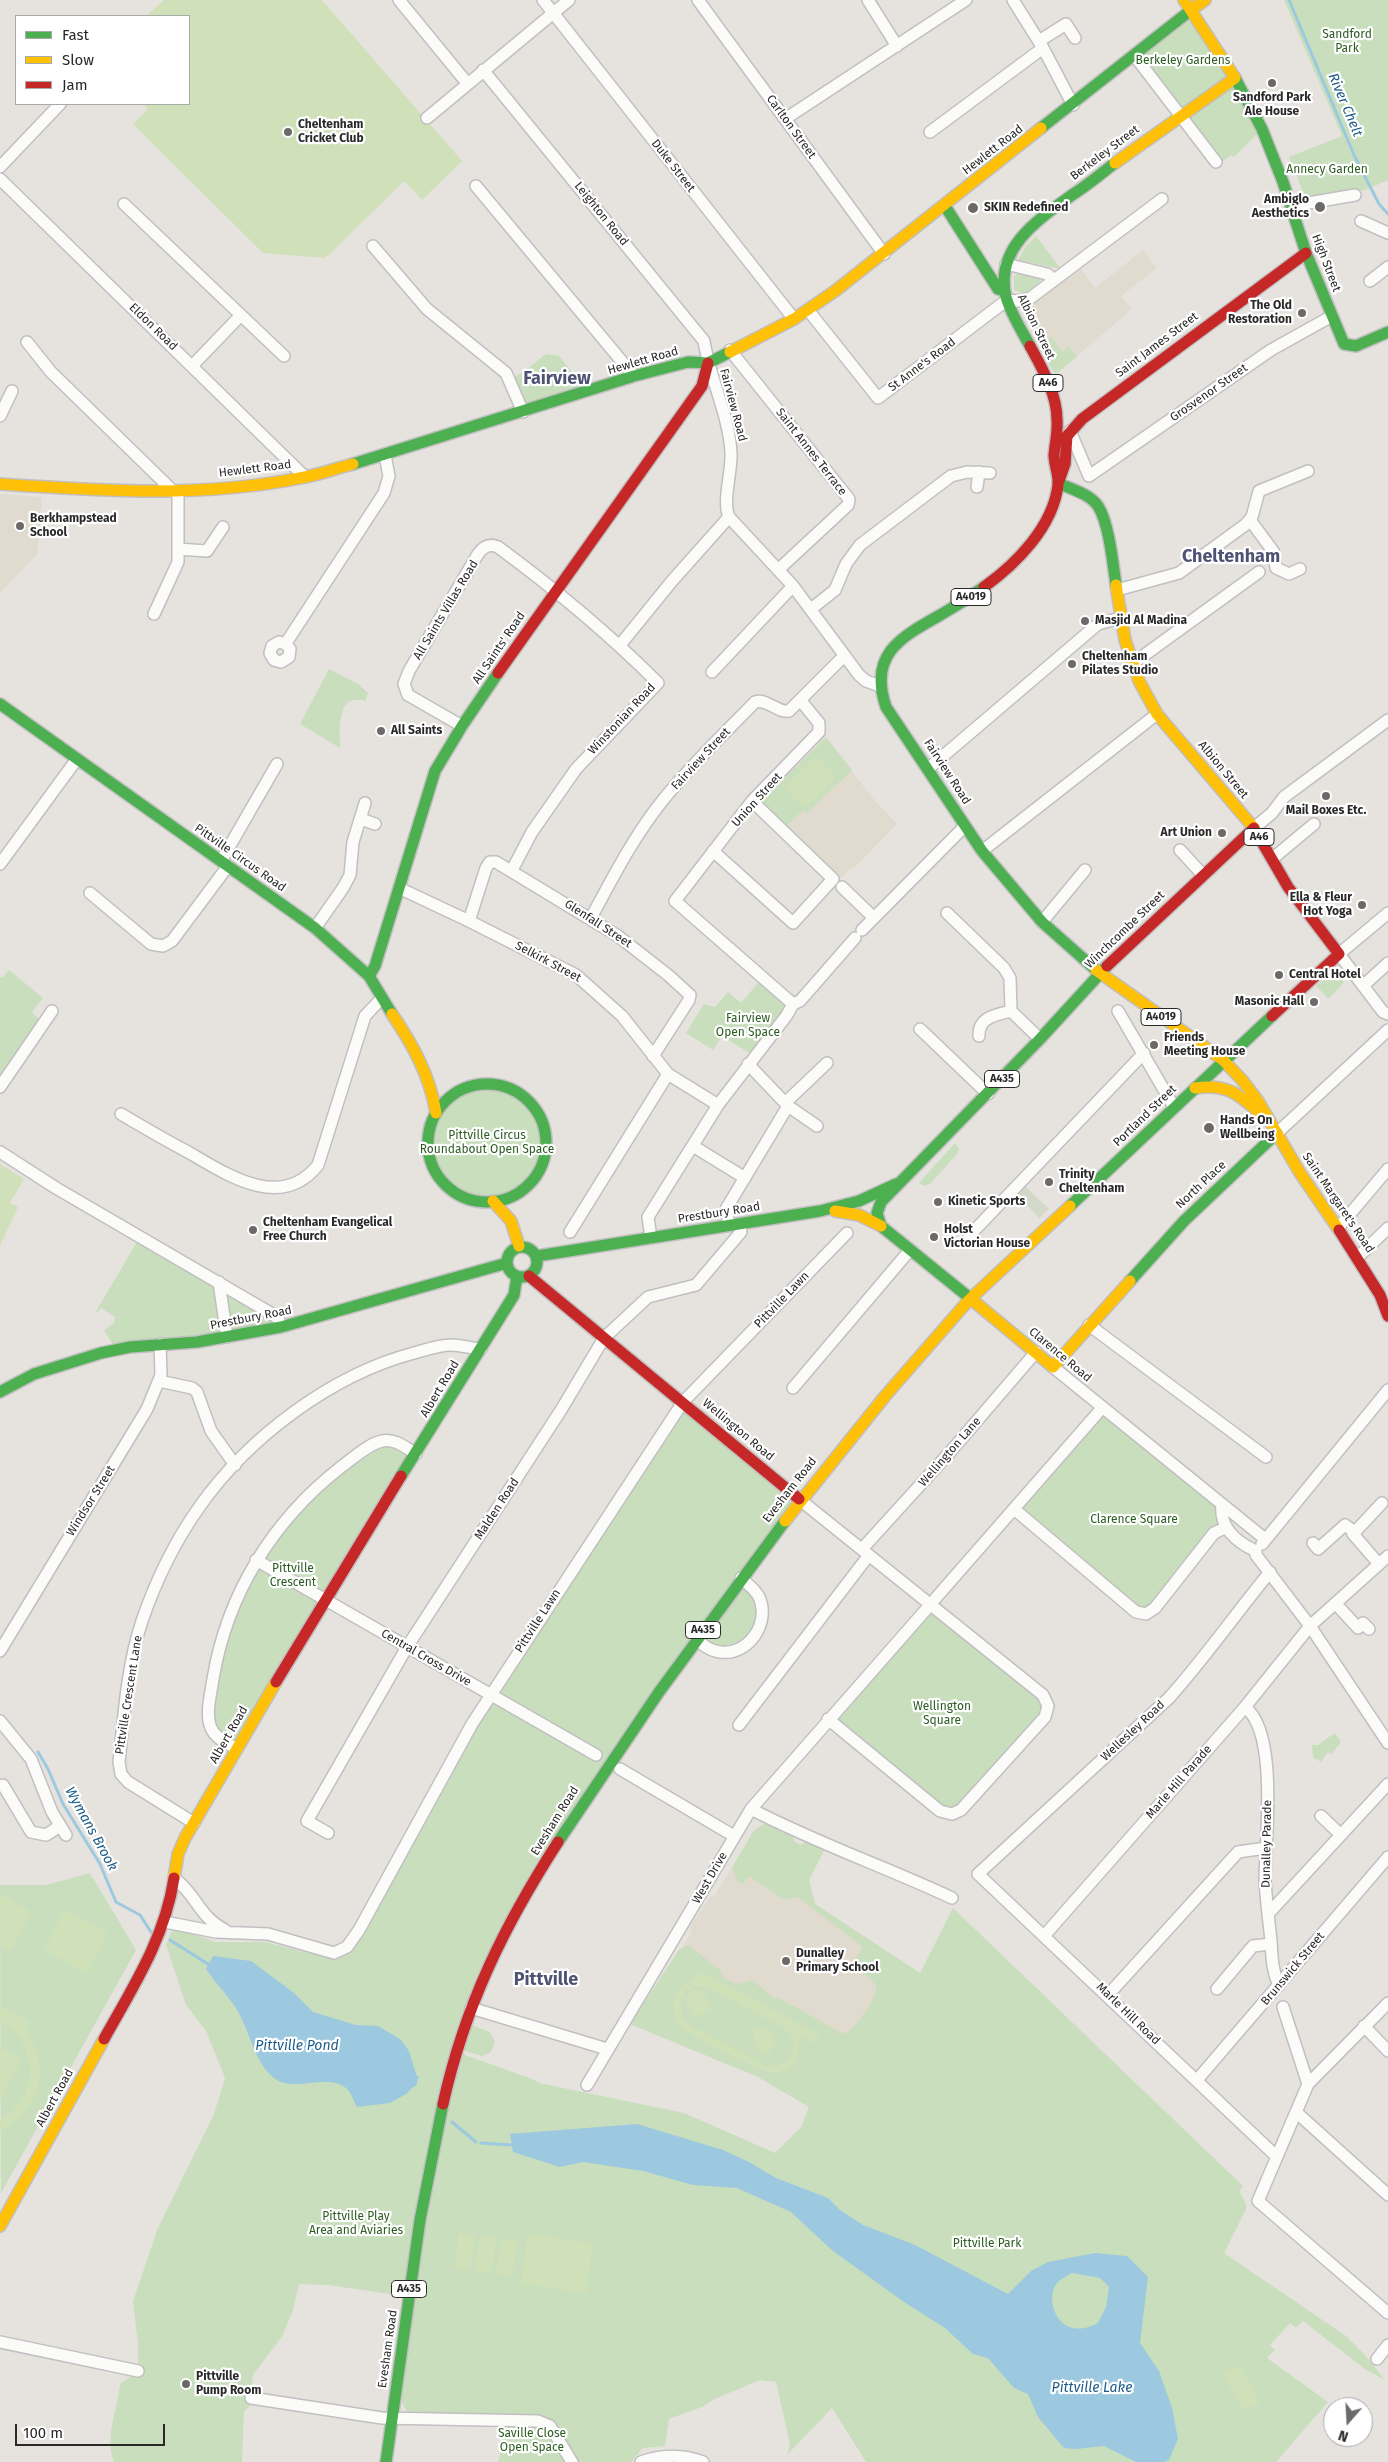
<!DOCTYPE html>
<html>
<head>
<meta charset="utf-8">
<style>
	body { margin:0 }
	#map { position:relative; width:1388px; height:2462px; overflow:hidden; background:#e6e3df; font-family:"Fira Sans",sans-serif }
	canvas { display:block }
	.legend { position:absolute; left:15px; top:15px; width:175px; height:90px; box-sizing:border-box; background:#fff; border:1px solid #a9a9a9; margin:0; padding:6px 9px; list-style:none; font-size:15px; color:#292929 }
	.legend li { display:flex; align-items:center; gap:10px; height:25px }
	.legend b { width:25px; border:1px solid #a9a9a9 }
	.north { position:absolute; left:1323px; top:2397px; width:50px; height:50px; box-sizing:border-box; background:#fff; border:1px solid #a9a9a9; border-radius:50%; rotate:199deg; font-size:14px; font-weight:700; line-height:20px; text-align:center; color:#292929 }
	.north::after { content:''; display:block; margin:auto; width:18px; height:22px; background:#6b6a69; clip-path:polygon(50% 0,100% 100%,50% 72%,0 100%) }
	.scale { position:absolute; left:15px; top:2424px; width:150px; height:22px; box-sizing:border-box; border:2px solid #292929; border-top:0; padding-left:6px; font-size:15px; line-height:18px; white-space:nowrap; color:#292929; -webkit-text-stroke:4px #fff; paint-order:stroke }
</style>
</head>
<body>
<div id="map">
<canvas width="1388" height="2462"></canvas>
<ul class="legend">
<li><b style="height:6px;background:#4caf50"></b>Fast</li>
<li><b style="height:6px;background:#ffc107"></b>Slow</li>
<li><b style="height:6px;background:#c62828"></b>Jam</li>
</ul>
<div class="north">N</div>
<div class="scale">100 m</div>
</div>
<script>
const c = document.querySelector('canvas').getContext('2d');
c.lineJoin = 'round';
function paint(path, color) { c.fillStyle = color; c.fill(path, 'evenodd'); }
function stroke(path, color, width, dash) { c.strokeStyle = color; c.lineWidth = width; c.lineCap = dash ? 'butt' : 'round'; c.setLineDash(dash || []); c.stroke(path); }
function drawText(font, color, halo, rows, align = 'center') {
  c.font = font + ' "Fira Sans",sans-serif'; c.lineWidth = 4.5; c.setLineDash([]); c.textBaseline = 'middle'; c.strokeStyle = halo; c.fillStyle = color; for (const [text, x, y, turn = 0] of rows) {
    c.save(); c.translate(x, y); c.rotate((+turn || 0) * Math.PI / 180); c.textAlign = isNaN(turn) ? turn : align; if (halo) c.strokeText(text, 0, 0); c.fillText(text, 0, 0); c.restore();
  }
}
paint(new Path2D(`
	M1143 250 1157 268 1121 296 1132 309 1057 373 1021 312 1081 269 1095 288Z
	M0 494 42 497 37 554 0 593Z
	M826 737 871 796 897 824 854 868H851L839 880 761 802Z
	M762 1824H766L793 1835 795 1842 801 1845 807 1841 825 1849 809 1880 815 1904 920 1973 809 2107 758 2077 630 2024 679 1950 683 1946 691 1933 690 1927 711 1896 715 1895 721 1885 753 1832Z`), '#e0dbce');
paint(new Path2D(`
	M1284 0H1388V180L1365 190 1306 200 1289 157 1342 136Z
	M1191 10 1262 129 1234 157 1231 155 1218 165 1134 55Z
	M1036 236 1061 269 1018 260 1026 246Z
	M1018 273 1039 276 1040 282 1025 294 1014 290V277Z
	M1051 336 1062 352 1069 347 1077 357 1057 373H1054L1040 346Z
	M546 354 559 356 582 384 523 412 510 379 522 373Z
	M329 669 358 684 368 693 365 701C336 693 340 729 340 748L300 724Z
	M826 737 852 770 807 813 803 810 786 827 761 802Z
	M9 970 43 998 32 1012 41 1021 0 1081V977L2 978Z
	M1333 972 1337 973 1344 982 1329 999 1316 986Z
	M763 977 793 1004 754 1056 722 1036 713 1050 686 1033 704 1004 715 1007 728 992 741 1003Z
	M433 1143a54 54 0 1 1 108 0a54 54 0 1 1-108 0Z
	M955 1143 959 1149 957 1154 930 1184 924 1186 919 1183Z
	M140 1237 219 1282 281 1327 116 1349 104 1330 114 1323 115 1317 101 1308 98 1312 101 1314 96 1311Z
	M683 1402 799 1499 742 1578 752 1588 760 1625 734 1652 697 1640 562 1837 466 2023 490 2032 495 2042 491 2052 482 2056 458 2049 465 2055 535 2080 539 2083 684 2113 775 2153 801 2127 809 2107 758 2077 630 2024 679 1950 688 1945 720 1970 725 1980 739 1984 752 1980 775 1999 779 1998 843 2034C853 2032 878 1998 876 1987 873 1978 859 1971 852 1965L863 1947 798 1897 785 1900 749 1876 743 1884 738 1881 732 1868 753 1832 757 1828 766 1824 793 1835 795 1842 801 1845 807 1841 825 1849 809 1880 815 1904 920 1973 953 1908 1243 2186 1239 2191 1246 2204V2209L1224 2253 1346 2336 1366 2356 1385 2380 1365 2369 1303 2321 1296 2328 1290 2323 1270 2345 1275 2350 1267 2358 1328 2402 1276 2462H866L832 2408 787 2455 790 2444 776 2382 760 2380 715 2399 702 2407 669 2419 665 2446 643 2448 631 2462H498L510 2421 418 2418 406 2410 402 2402 404 2296 328 2285 299 2284 293 2310 283 2335 253 2375 250 2406 244 2411 242 2462H114C104 2438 118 2409 120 2384L138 2371V2344L133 2301 158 2228 214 2114 225 2078 206 2031 186 2005 166 1945 174 1926 215 1942H265L336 1960 359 1930 489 1695Z
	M1102 1408 1222 1504 1225 1528 1146 1614 1014 1509Z
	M381 1441 416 1454 237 1749 211 1727 228 1621 286 1519Z
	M930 1605 1048 1706 952 1814 828 1719Z
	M1333 1734H1336L1341 1742 1332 1754 1327 1753 1321 1762 1313 1757 1312 1745H1318Z
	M90 1873 136 1950 1 2193 0 1885H46Z`), '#c8debc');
paint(new Path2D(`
	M1023 1184 1049 1209 1039 1218 1015 1192Z`), '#d2d9c8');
paint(new Path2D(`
	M164 0H322L462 161 422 200 404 181 331 253 324 258 263 253 133 124 148 109 143 104H189V16H146Z
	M816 756 836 776 804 808 784 788Z
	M0 1164 24 1179 10 1203 18 1207 0 1246Z
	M0 1894 32 1912 10 1952 0 1946Z
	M64 1910 108 1933 87 1973 44 1950Z
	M700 1971 819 2034 815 2043 798 2035C803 2059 789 2079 762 2070 744 2061 691 2037 680 2025 672 2016 672 2005 676 1995 681 1983 694 1983 700 1971ZM695 1986 707 1987 784 2028C795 2037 796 2046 790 2058L778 2066 764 2065 692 2026C677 2014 676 1995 695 1986Z
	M691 1989 705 1993 712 2009 695 2017 687 2001 684 2000 685 1996 689 1997Z
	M0 2006 30 2022 26 2030C52 2070 41 2107 0 2131V2119C41 2099 39 2043 0 2021Z
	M768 2025 774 2042 777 2044 775 2047 772 2046 768 2054 756 2048 752 2031Z
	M0 2047 22 2059 0 2101Z
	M459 2233 475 2236 470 2270 454 2268Z
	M528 2234 593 2243 586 2293 521 2284Z
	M480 2236 496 2238 492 2273 475 2271Z
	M501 2239 517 2241 512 2276 496 2273Z
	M1240 2365 1260 2402 1243 2411 1223 2374Z`), '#d0e1ba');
paint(new Path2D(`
	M213 1956 251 1961 294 1993 313 2012 356 2025 378 2026 400 2039 409 2051 417 2077 415 2085 406 2094 390 2103 357 2107C354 2102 352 2094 348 2090 330 2072 297 2092 277 2080 254 2065 250 2030 236 2008 227 1994 215 1983 206 1969Z
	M637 2124 723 2150 749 2162 776 2178 828 2198 840 2210 863 2225 915 2245 1008 2294 1031 2271 1048 2262 1095 2253 1127 2256 1148 2277 1140 2343 1159 2371 1172 2408 1178 2439 1169 2460 1164 2462H1136L1104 2446 1076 2449 1064 2448 1038 2417 1028 2394 1014 2388 988 2358 973 2354 945 2328 904 2302 833 2251 791 2212 737 2188 693 2185 643 2171 583 2162 560 2167 513 2152 510 2134ZM1072 2273 1100 2278 1109 2287 1106 2307 1098 2323C1088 2328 1078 2331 1067 2326 1053 2319 1046 2293 1059 2281 1062 2278 1068 2276 1072 2273Z`), '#9cc9df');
stroke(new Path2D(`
	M1289 0 1354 155 1379 204 1388 214
	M38 1752 48 1769 63 1804 100 1864 116 1902 140 1915 151 1932
	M170 1940 208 1964
	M415 2085 417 2077
	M452 2122 476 2142
	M481 2143 511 2145`), '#9cc9df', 3);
const street = new Path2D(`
	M399 0 467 83
	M543 0 794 319
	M698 0 884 254
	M868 0 897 46
	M1013 0 1043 48 1073 105
	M1039 41 1066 24 1075 38
	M1134 55 1216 162
	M483 70 704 341C710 379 729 415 731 453 732 472 722 501 729 517L793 586 859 675 866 681 880 686
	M427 118 569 0
	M785 119 966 0
	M930 132 1043 48
	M0 167 60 104
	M0 179 305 477
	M476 186 634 376
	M124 204 284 356
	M1291 206 1355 195
	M1361 221 1388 233
	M373 246 427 309 506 373 523 412
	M1006 264 1047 274 1054 280
	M1370 281 1388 267
	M808 310 878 398 1007 300 1017 301 1029 299 1162 199
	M27 342 51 372 173 491
	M730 350 849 499 848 505 779 569
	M193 365 241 315
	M0 416 12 391
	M1070 431 1089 476 1271 350 1332 316
	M977 487 979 472
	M1250 520 1273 551 1276 568 1289 574 1300 569
	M178 549 207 551 223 527
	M1117 590 1179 573 1245 525 1252 517 1259 491 1308 471
	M811 609 835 590 846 564 860 545 951 476 967 472 990 473
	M154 614 178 562V491
	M286 644 290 649 289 657 281 662 274 660 270 653 272 646 279 642 286 644 288 640 384 493 389 476 385 455
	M620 645 672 581 729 517
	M1132 664 1259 572
	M712 672 793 586
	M462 726 408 695 404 684 409 671 478 554C483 547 489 543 498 547 555 589 608 633 658 683L576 769 532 832 512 870
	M929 768 1098 624 1120 618
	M361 819 375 824
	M1254 828 1272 813 1284 797 1388 720
	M1180 850 1203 875
	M713 851 793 923 833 879 752 801
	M982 851 1157 714
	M1272 859 1314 824
	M221 861 277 764
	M0 864 77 759
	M842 887 874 918
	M399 888 469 921 576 975 622 1016 668 1074 718 1105
	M90 893 151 944 163 946 172 941 228 866
	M947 913 1004 968 1010 978 1011 1011C996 1015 978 1017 979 1036
	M1388 913 1339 954 1383 1012 1388 1014
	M591 918C613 877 634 836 663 800 691 765 724 734 755 702 767 698 777 713 789 711L844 656
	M469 921 486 868 490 862H496L618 936 668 975 690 995 689 1000 653 1056
	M1042 922 1085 870
	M315 928 343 888 350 875 353 842 365 803
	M862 930 965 826
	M1363 986 1388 963
	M793 1004 675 901 752 801 819 732V723L801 701
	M1011 1011 1040 1039
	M1118 1011 1174 1107
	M920 1029 988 1094
	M748 1064 788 1106 817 1126
	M0 1087 52 1011
	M785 1103 827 1063
	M121 1114C143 1127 165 1140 188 1152 226 1174 281 1212 318 1165L365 1016 381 999
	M1277 1133 1388 1030
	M693 1146 745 1178
	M0 1152 56 1188 267 1311 278 1318 281 1327
	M729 1225 726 1209 788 1106
	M1339 1227 1388 1169
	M570 1232 668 1074
	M969 1236 1144 1053
	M651 1238 648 1217 718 1105 787 1015 793 1004 800 1001 855 938
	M1358 1257 1388 1228
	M219 1282 227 1337
	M1089 1325 1266 1457
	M1053 1367 1265 1539
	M159 1381 192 1388 197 1392 211 1431 235 1465
	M793 1388 910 1250
	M799 1499 1043 1695 1048 1706 1045 1717 961 1810 952 1814 940 1811 828 1719
	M1222 1504C1219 1527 1236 1542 1256 1551
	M1014 1509 1136 1612 1146 1614 1155 1608 1214 1533 1225 1528
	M1313 1543 1318 1549 1345 1525 1355 1532
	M1262 1544 1388 1390
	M862 1549 951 1451 1036 1352
	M1256 1551V1555L1310 1626 1388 1743
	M256 1560 596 1755
	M1379 1564 1353 1534 1382 1503
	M1270 1572C1236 1613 1205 1658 1169 1698L978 1874 1276 2156
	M935 1599 1102 1408
	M1336 1604 1358 1628 1363 1623 1369 1629
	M696 1639C703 1645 710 1651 720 1652 748 1656 771 1623 759 1597 755 1589 747 1584 741 1578
	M0 1651 147 1409 161 1375 160 1344
	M1245 1707C1279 1733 1265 1841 1265 1880 1266 1900 1269 1921 1271 1941 1272 1957 1272 1971 1279 1985
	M0 1721 31 1759 52 1812 66 1835
	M739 1725 869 1555
	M237 1749C227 1743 216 1739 211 1728 205 1714 211 1693 213 1679 227 1594 273 1520 341 1467 352 1459 368 1444 382 1441 395 1438 406 1448 416 1454
	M620 1769 734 1836
	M3 1785 31 1832 46 1835 60 1826
	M751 1809C816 1843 886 1867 952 1898
	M1321 1816 1340 1834
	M194 1823 128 1782 121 1774 119 1762C124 1715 127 1666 142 1621 156 1580 175 1541 200 1506 249 1437 331 1375 414 1353 425 1350 439 1345 451 1345 460 1345 471 1348 481 1349
	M328 1833 307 1821 407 1647 561 1410 604 1338 648 1297 696 1285 741 1232 740 1224
	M175 1879C197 1895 197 1915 225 1930
	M1268 1914 1388 1784
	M165 1922 216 1932 268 1934 334 1953 347 1947 359 1930 472 1724 683 1402 847 1233
	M1044 1936 1245 1707 1310 1626 1388 1556
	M1217 1989 1253 1946 1271 1944
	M1108 1995 1238 1852 1266 1848
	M1388 2003 1308 2084 1258 2201 1388 2313
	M1283 2007 1308 2084
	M471 2008 607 2049
	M1364 2026 1388 2051
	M1197 2080 1388 1857
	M587 2085 751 1809 930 1605
	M1296 2112 1388 2195
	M0 2342 138 2371
	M1377 2359 1388 2345
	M251 2398 382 2418 538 2421 550 2426 572 2462
	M641 2462C661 2455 682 2454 703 2462`);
const fast = new Path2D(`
	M1235 78 1262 129 1283 182 1306 253 1344 344 1356 346 1388 332
	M1041 128 1191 10
	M945 206 998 289 1005 291
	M1030 346C1022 331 1011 314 1006 297 994 247 1040 218 1075 193 1089 184 1102 173 1115 163
	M353 464 634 376 688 362 708 363 730 352
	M1058 483C1071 489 1090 494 1098 506 1109 523 1113 564 1116 585
	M984 587C970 597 956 606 942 614 901 637 868 654 886 707L982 851 1042 922 1096 970
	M0 704 315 928 369 976 392 1014
	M369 976 375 966 435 771 462 726 498 673
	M428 1143a59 59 0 1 1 118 0a59 59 0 1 1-118 0Z
	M1070 1206 1272 1016
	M507 1262a15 15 0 1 1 30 0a15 15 0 1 1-30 0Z
	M537 1256 820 1211 859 1201 896 1184
	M1130 1281 1184 1221 1277 1133
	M971 1299 881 1226 877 1213 881 1202 1040 1039 1107 966
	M0 1392 34 1374 101 1353 130 1347 197 1342 281 1327 507 1263
	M401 1476 514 1295 517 1276
	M558 1842 659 1692 785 1521
	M386 2462 420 2220 443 2104`);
const slow = new Path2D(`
	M1191 10 1205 0
	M1115 163 1235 78 1184 0
	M730 352 794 319 835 291 1041 128
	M0 484C101 491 205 498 305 477 321 474 337 468 353 464
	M1116 585 1125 640 1139 681 1157 714 1254 828 1259 837
	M1096 970 1223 1060 1242 1080 1258 1101 1300 1173 1339 1230
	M392 1014C413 1045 430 1076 436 1113
	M1195 1088C1227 1083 1238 1094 1261 1114
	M493 1201 511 1221 519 1246
	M835 1211 859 1215 881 1226
	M971 1299 1053 1367 1130 1281
	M785 1521 886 1395 968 1301 1070 1206
	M174 1878 178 1854 185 1838 276 1682
	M0 2226 104 2039`);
const jam = new Path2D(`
	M1059 481 1065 464 1067 436 1082 419 1306 253
	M984 587C1016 564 1053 527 1058 485 1059 475 1054 465 1054 455 1055 443 1058 432 1057 420 1057 394 1042 368 1030 346
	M498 673 702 386 708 363
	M1259 837 1288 887 1339 954 1272 1016
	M1107 966 1254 828
	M1339 1230 1380 1295 1388 1316
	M529 1276 799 1499
	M276 1682 401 1476
	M104 2039C133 1987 165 1938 174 1878
	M443 2104C465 2005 504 1926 558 1842`);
stroke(street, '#c1bfc0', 14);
stroke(fast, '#c1bfc0', 14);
stroke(slow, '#c1bfc0', 14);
stroke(jam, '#c1bfc0', 14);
stroke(street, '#fbfbfa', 11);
stroke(fast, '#4caf50', 11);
stroke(slow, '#ffc107', 11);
stroke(jam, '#c62828', 11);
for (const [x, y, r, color] of [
	[1272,83,5,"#6b6a69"],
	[288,132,5,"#6b6a69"],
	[1320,207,6,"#6b6a69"],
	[973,208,6,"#6b6a69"],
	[1302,313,5,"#6b6a69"],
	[20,526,5,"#6b6a69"],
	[1085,621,5,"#6b6a69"],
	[1072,664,5,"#6b6a69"],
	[381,731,5,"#6b6a69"],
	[1326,796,5,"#6b6a69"],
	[1222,833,5,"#6b6a69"],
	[1362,905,5,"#6b6a69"],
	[1279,975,5,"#6b6a69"],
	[1314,1002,5,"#6b6a69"],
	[1154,1045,5,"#6b6a69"],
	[1209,1128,6,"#6b6a69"],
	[1049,1182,5,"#6b6a69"],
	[938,1202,5,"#6b6a69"],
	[253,1230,5,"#6b6a69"],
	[934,1237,5,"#6b6a69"],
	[786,1961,5,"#6b6a69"],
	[186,2384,5,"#6b6a69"]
]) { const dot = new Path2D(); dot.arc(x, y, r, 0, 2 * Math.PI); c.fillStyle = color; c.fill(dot); stroke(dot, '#fff', 2); }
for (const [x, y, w] of [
	[1048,383,30],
	[971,597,40],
	[1259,837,30],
	[1161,1017,40],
	[1002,1079,35],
	[703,1630,35],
	[409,2289,35]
]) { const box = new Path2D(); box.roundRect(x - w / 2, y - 8.5, w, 17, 4); c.fillStyle = '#fff'; c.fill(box); stroke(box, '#292929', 1); }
drawText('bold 11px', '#292929', null, [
	["A46",1048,383],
	["A4019",971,597],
	["A46",1259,837],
	["A4019",1161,1017],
	["A435",1002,1079],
	["A435",703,1630],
	["A435",409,2289]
]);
drawText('12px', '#2b5c22', '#fff', [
	["Sandford",1347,35],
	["Park",1347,49],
	["Berkeley Gardens",1183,61],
	["Annecy Garden",1327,170],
	["Fairview",748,1019],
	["Open Space",748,1033],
	["Pittville Circus",487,1136],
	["Roundabout Open Space",487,1150],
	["Clarence Square",1134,1520],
	["Pittville",293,1569],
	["Crescent",293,1583],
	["Wellington",942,1707],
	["Square",942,1721],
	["Pittville Play",356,2217],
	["Area and Aviaries",356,2231],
	["Pittville Park",987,2244],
	["Saville Close",532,2434],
	["Open Space",532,2448]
]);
drawText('bold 12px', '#292929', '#fff', [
	["Sandford Park",1272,98,"center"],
	["Ale House",1272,112,"center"],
	["Cheltenham",298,125],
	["Cricket Club",298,139],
	["Ambiglo",1309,200,"right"],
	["Aesthetics",1309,214,"right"],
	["SKIN Redefined",984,208],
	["The Old",1292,306,"right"],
	["Restoration",1292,320,"right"],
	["Berkhampstead",30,519],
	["School",30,533],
	["Masjid Al Madina",1095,621],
	["Cheltenham",1082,657],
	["Pilates Studio",1082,671],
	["All Saints",391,731],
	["Mail Boxes Etc.",1326,811,"center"],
	["Art Union",1212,833,"right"],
	["Ella & Fleur",1352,898,"right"],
	["Hot Yoga",1352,912,"right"],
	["Central Hotel",1289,975],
	["Masonic Hall",1304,1002,"right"],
	["Friends",1164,1038],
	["Meeting House",1164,1052],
	["Hands On",1220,1121],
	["Wellbeing",1220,1135],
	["Trinity",1059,1175],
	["Cheltenham",1059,1189],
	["Kinetic Sports",948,1202],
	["Cheltenham Evangelical",263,1223],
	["Free Church",263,1237],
	["Holst",944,1230],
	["Victorian House",944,1244],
	["Dunalley",796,1954],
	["Primary School",796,1968],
	["Pittville",196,2377],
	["Pump Room",196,2391]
], 'left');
drawText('12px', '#292929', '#fff', [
	["Carlton Street",791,127,54],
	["Hewlett Road",993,150,-38],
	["Berkeley Street",1105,153,-37],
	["Duke Street",673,166,52],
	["Leighton Road",601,214,51],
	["High Street",1326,263,69],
	["Eldon Road",153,327,44],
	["Albion Street",1036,327,64],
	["Saint James Street",1157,345,-37],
	["Hewlett Road",643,361,-16],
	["St Anne's Road",922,365,-37],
	["Grosvenor Street",1209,393,-35],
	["Fairview Road",733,405,75],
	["Saint Annes Terrace",811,452,52],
	["Hewlett Road",255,469,-7],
	["All Saints Villas Road",446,610,-59],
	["All Saints' Road",499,648,-56],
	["Winstonian Road",622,719,-47],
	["Fairview Street",701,759,-47],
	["Albion Street",1223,770,50],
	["Fairview Road",947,772,57],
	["Union Street",757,800,-48],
	["Pittville Circus Road",240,858,35],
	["Glenfall Street",598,924,33],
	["Winchcombe Street",1125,930,-44],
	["Selkirk Street",548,962,28],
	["Portland Street",1145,1116,-44],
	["North Place",1201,1185,-43],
	["Saint Margaret's Road",1338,1203,56],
	["Prestbury Road",719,1213,-9],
	["Pittville Lawn",782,1300,-46],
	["Prestbury Road",251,1318,-11],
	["Clarence Road",1060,1355,40],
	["Albert Road",440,1389,-59],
	["Wellington Road",738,1430,40],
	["Wellington Lane",950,1452,-49],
	["Evesham Road",790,1490,-52],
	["Windsor Street",91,1501,-58],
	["Malden Road",497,1509,-57],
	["Pittville Lawn",538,1621,-57],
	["Central Cross Drive",426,1658,30],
	["Pittville Crescent Lane",129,1695,-81],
	["Wellesley Road",1133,1731,-43],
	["Albert Road",229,1735,-60],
	["Marle Hill Parade",1179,1782,-49],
	["Evesham Road",555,1821,-58],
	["Dunalley Parade",1267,1844,-89],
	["West Drive",710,1878,-60],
	["Brunswick Street",1293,1969,-50],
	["Marle Hill Road",1128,2014,44],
	["Albert Road",55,2098,-61],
	["Evesham Road",388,2349,-82]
]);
drawText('italic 14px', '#1e5c88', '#fff', [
	["River Chelt",1345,105,67],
	["Wymans Brook",91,1829,61],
	["Pittville Pond",297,2046],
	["Pittville Lake",1092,2388]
]);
drawText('bold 18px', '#4f5373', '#fff', [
	["Fairview",557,379],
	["Cheltenham",1231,557],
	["Pittville",546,1980]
]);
</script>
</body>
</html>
